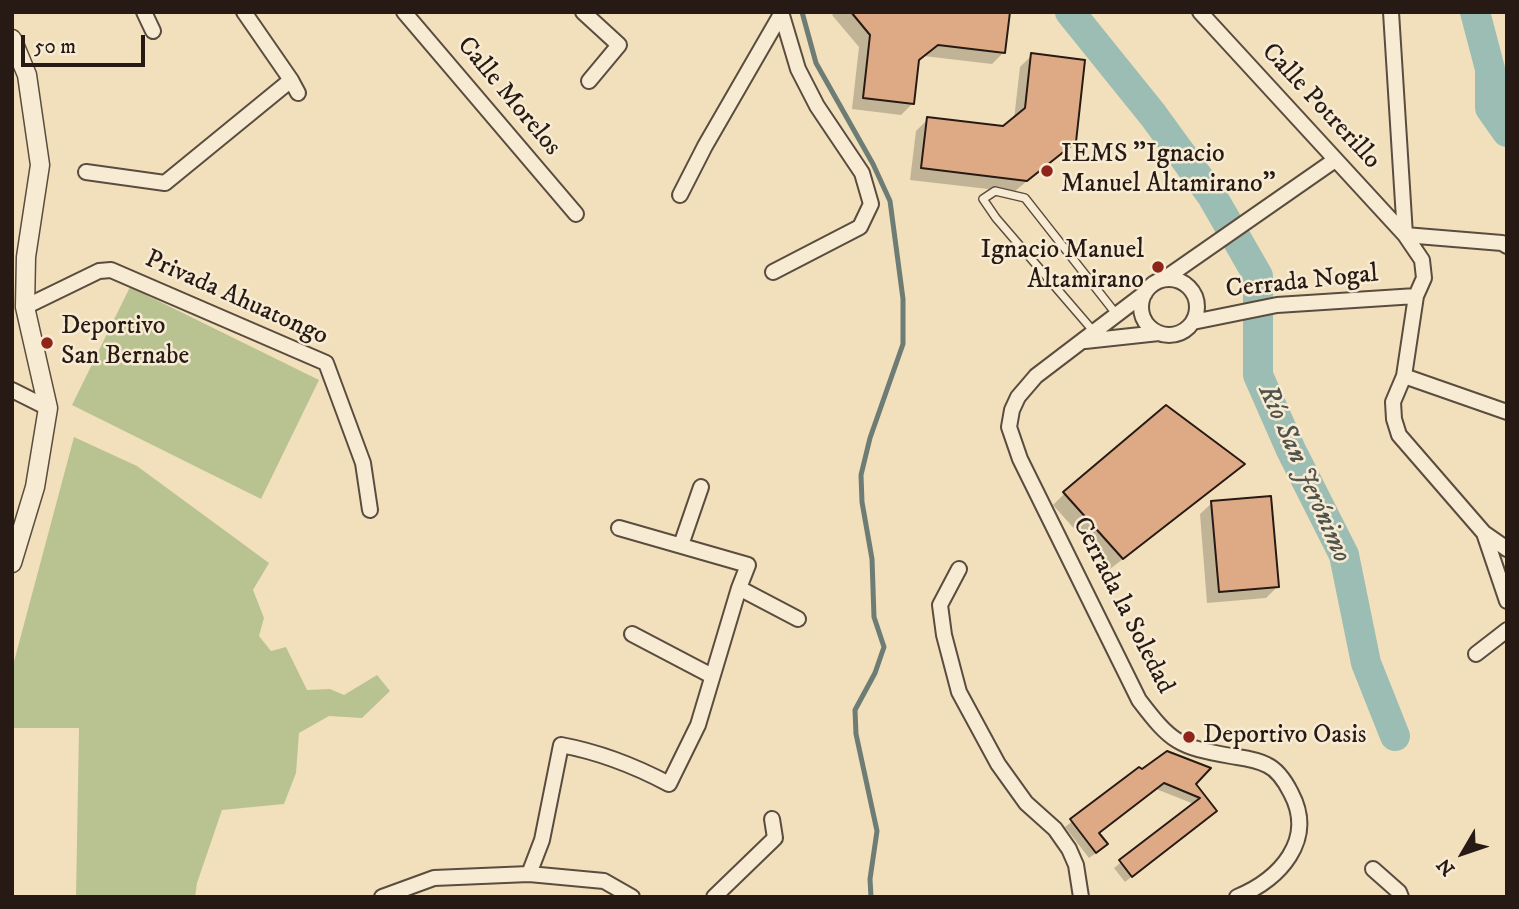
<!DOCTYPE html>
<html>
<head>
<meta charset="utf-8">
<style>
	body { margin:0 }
	#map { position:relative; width:1519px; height:909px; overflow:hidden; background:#f2e0bc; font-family:"IM FELL DW Pica",serif }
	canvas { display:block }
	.frame { position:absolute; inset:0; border:14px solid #271a14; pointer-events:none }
	.north { position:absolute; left:1428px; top:818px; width:70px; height:70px; -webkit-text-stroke:5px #f7ebd3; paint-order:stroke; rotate:231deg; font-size:19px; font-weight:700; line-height:28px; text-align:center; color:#271a14 }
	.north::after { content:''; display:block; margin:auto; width:24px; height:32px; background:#271a14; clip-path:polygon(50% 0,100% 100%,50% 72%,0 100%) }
	.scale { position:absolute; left:21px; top:35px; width:124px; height:32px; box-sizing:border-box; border:4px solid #271a14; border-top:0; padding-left:9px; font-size:21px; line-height:24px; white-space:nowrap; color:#271a14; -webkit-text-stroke:5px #f7ebd3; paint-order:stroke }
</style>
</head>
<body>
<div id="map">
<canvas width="1519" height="909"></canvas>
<div class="frame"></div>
<div class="north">N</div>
<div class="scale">50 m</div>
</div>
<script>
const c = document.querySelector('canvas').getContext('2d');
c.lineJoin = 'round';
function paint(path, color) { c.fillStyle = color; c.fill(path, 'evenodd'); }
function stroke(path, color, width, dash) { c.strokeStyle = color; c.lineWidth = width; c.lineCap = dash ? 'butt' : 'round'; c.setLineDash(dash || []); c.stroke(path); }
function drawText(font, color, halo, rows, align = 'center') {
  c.font = font + ' "IM FELL DW Pica",serif'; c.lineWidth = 5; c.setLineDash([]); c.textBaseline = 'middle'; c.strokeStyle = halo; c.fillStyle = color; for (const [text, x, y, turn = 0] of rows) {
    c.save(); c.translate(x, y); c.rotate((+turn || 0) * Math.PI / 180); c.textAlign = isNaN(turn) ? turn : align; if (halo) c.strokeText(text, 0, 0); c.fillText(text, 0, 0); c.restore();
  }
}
paint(new Path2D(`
	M130 287 319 380 261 499 72 405Z
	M74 437 137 466 269 563 253 590 264 618 259 636 271 651 286 647 307 690 330 689 344 695 377 675 390 691 362 718 329 716 299 733 296 773 284 804 222 810 197 883 195 897H76L79 728H12V669Z`), '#b9c392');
paint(new Path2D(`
	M836 12H1008L1004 52 992 64 924 56 917 62 913 103 901 115 852 109 859 47 832 15Z
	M1032 55 1074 141 1014 192 910 180 916 131 928 119 1003 128 1014 119 1020 67Z
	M1242 464 1231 475 1110 569 1053 505 1065 493Z
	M1212 503 1278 586 1266 598 1207 603 1200 514Z
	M1139 769 1193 783 1215 811 1125 882 1114 868 1194 804 1156 789 1097 834 1099 851 1089 858 1065 827Z`), '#0003');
stroke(new Path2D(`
	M802 12 816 63 873 164 890 201 903 299V344L870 438 861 475 862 502 872 559 874 617 884 647 875 673 855 710 856 734 877 831 870 879 871 897`), '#6d7c74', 5);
stroke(new Path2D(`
	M1070 12 1153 115 1212 196 1258 276V375L1291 450 1344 555 1366 663 1395 736
	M1475 12 1490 69V108L1507 132`), '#9bbdb4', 30);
const building = new Path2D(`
	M851 12H1010L1005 53 938 45 919 60 914 104 863 98 870 35Z
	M1031 53 1085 60 1076 142 1027 181 921 168 927 117 1003 126 1025 108Z
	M1166 405 1245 464 1123 559 1063 492Z
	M1271 496 1279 587 1219 592 1211 501Z
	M1167 751 1211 768 1196 784 1217 811 1132 877 1119 860 1200 798 1164 783 1099 833 1108 844 1096 853 1070 819 1139 767 1142 769Z`);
paint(building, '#ddaa85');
stroke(building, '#271a14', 2);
const service = new Path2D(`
	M1095 333 996 218 983 199 995 191 1025 198 1117 315`);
const minor = new Path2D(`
	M144 12 153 31
	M244 12 291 80 298 93
	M404 12 576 214
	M583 12 619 45 589 81
	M1200 12 1405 235 1422 260 1424 278 1416 296 1404 376 1393 402 1394 419 1399 435 1484 533 1507 549
	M1391 12 1405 235
	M86 172 165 183 291 80
	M680 195 705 146 780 16
	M1405 235 1502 243 1507 246
	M773 272 860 227 871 204 862 173 817 106 798 69 781 12
	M1164 279 1335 160
	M1141 307a28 28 0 1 1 56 0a28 28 0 1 1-56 0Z
	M1145 293 1036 376 1018 397 1012 410 1009 427 1020 459 1139 700C1171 742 1178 747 1231 756 1243 758 1256 759 1267 765 1278 770 1286 783 1291 793 1316 840 1280 879 1237 897
	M25 307 99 271 111 270 326 363 363 463 370 510
	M1193 322 1277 305 1416 296
	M1085 341 1159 333
	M1404 376 1507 412
	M12 390 48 408
	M1484 533 1507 601
	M681 545 701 487
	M959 569 940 605 944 635 959 692 998 764 1026 803 1055 829 1069 849 1076 865 1081 897
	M739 588 798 619
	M632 634 712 676
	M1476 654 1507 630
	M1373 869 1399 892 1401 897
	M529 874 542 840 561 745C599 752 635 766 669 784L698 725 739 588 748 565 619 528
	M382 897 434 878 529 874 604 881 632 897
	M714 897 775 838 772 819`);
const tertiary = new Path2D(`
	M12 39 27 75 40 165 26 257 25 307 48 408 35 487 12 563`);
stroke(service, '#5a4c3e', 10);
stroke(minor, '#5a4c3e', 18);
stroke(tertiary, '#5a4c3e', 21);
stroke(service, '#f7ebd3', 7);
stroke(minor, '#f7ebd3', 14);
stroke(tertiary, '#f7ebd3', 18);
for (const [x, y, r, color] of [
	[1047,171,7,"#8f2418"],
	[1158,267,7,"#8f2418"],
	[47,343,7,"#8f2418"],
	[1189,737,7,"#8f2418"]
]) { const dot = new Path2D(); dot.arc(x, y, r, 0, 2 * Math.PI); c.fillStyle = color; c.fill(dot); stroke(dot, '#f7ebd3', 2.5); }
drawText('26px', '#271a14', '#f7ebd3', [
	["Calle Morelos",508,97,50],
	["Calle Potrerillo",1320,107,47],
	["Cerrada Nogal",1302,283,-6],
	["Privada Ahuatongo",236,299,24],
	["Cerrada la Soledad",1122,606,63]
]);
drawText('26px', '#271a14', '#f7ebd3', [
	["IEMS \"Ignacio",1061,156],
	["Manuel Altamirano\"",1061,186],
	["Ignacio Manuel",1144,252,"right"],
	["Altamirano",1144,282,"right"],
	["Deportivo",61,328],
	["San Bernabe",61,358],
	["Deportivo Oasis",1203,737]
], 'left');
drawText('italic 28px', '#50534c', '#f7ebd3', [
	["Río San Jerónimo",1303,474,66]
]);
</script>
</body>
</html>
